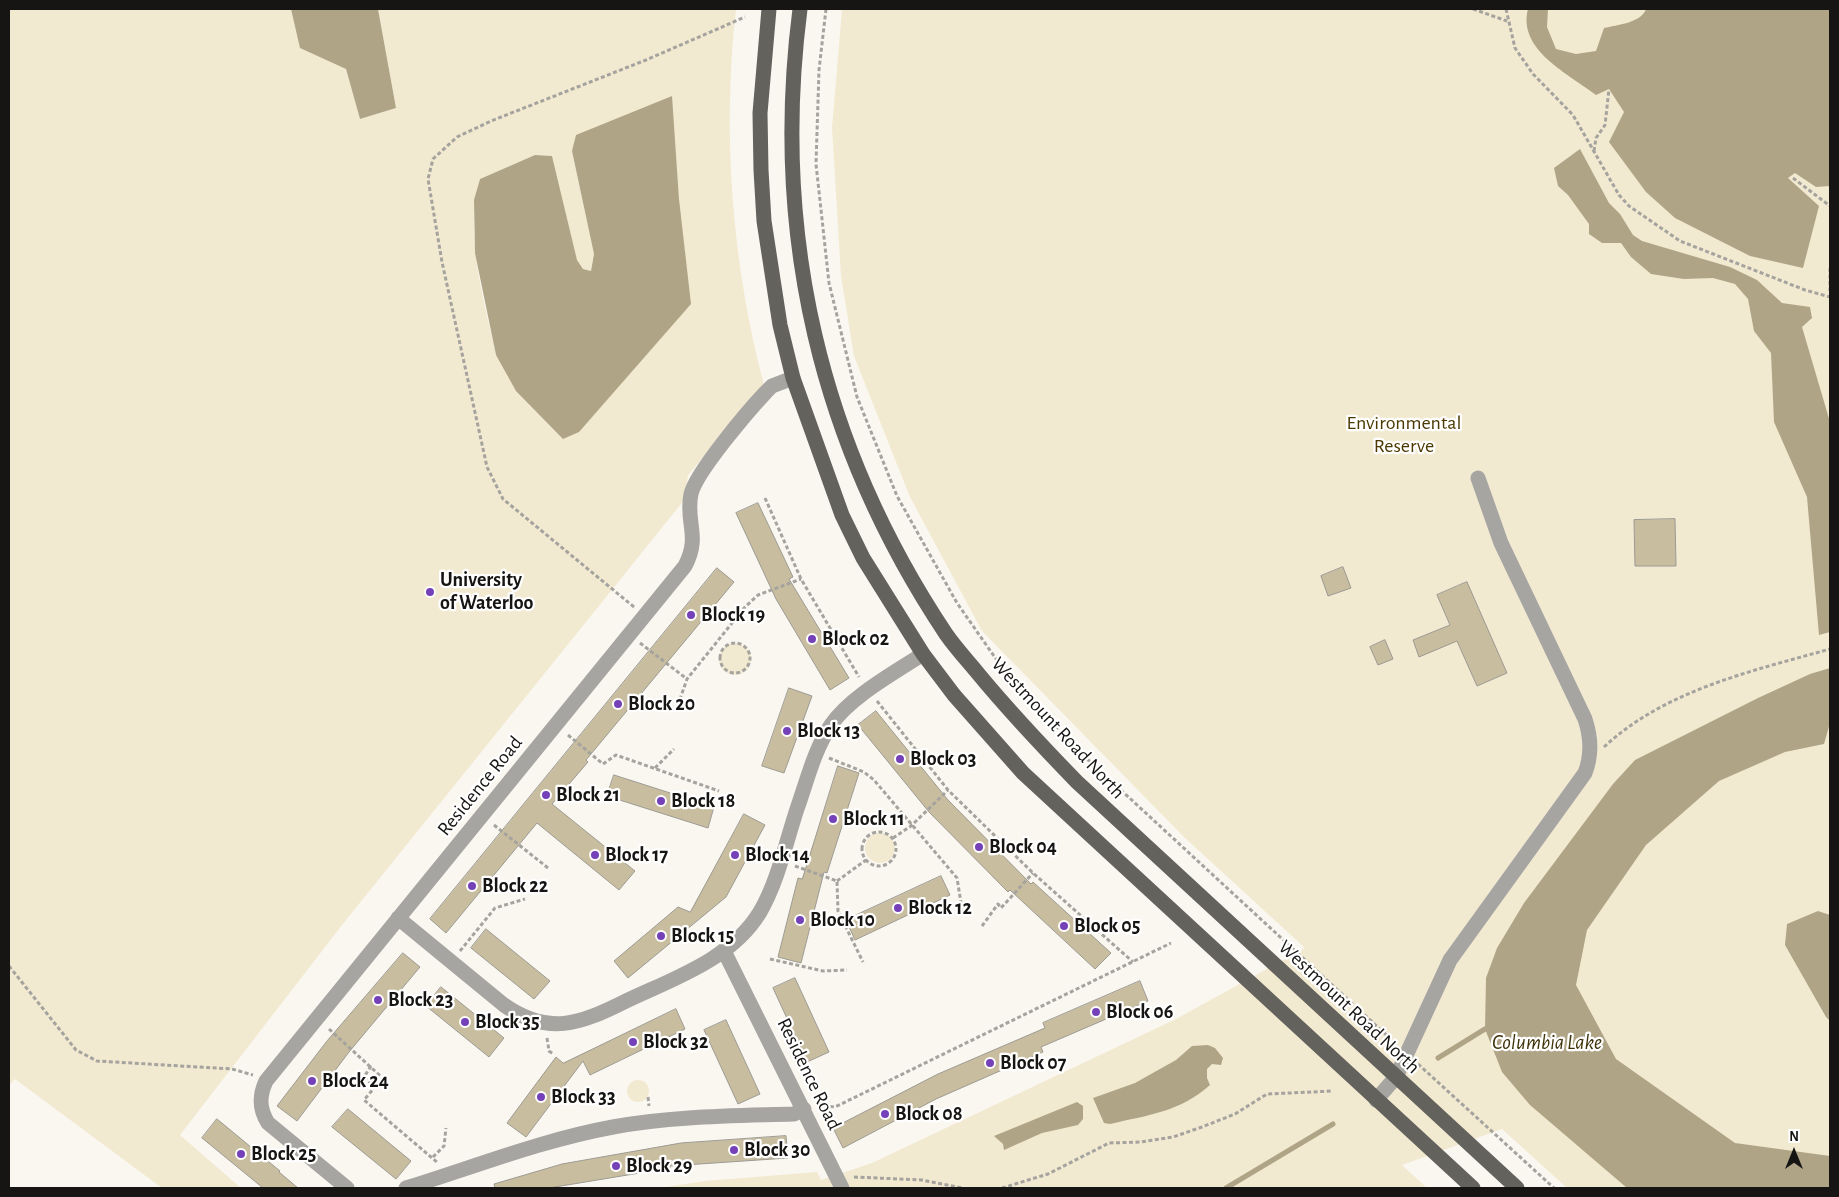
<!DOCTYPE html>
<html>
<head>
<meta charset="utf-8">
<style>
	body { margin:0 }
	#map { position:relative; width:1839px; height:1197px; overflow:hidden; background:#faf7f0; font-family:"Alegreya Sans",sans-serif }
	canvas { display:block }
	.frame { position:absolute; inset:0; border:10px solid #161513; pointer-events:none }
	.north { position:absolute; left:1769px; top:1127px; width:50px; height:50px; -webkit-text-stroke:4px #fff; paint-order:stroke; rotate:0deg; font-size:14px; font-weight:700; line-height:20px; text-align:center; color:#161513 }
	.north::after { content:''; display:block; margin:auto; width:18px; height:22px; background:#161513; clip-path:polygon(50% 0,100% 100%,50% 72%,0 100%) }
</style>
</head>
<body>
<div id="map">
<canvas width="1839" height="1197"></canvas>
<div class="frame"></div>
<div class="north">N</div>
</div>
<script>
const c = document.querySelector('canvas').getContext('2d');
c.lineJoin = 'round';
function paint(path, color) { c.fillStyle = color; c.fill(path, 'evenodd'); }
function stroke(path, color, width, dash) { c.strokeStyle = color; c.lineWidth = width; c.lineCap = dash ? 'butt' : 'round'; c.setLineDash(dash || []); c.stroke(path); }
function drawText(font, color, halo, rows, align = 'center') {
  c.font = font + ' "Alegreya Sans",sans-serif'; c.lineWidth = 4.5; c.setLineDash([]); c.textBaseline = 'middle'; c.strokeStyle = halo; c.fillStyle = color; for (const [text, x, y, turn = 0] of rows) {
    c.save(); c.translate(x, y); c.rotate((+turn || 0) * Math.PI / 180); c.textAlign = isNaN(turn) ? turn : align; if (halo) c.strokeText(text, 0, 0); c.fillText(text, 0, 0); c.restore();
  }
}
paint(new Path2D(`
	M9 9H291L301 48 346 69 360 119 396 108 378 9H736C722 134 732 264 764 385L688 475 685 499 342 925 180 1135 241 1188H162L15 1079 9 1085ZM671 96 679 199 496 355C484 298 464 236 480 179L535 155 552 156 577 261 583 269 591 271 594 254 572 151Z
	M842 9H1830V1188H1567L1502 1129 1402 1165 1427 1188H659L705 1181 817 1172 821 1180 872 1163 1176 1019 1305 948 1185 838 982 631 910 497 854 356 841 276 832 128Z
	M719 659a16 16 0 1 1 32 0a16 16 0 1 1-32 0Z
	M865 848a15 15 0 1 1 30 0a15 15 0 1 1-30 0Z
	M627 1091a11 11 0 1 1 22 0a11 11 0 1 1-22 0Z`), '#f2e9d1');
paint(new Path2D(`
	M291 9H378L396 108 360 119 346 69 300 48Z
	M1528 9H1548L1547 27 1556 49 1576 54 1596 51 1604 28C1617 25 1641 23 1646 9H1830V186L1816 187 1795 173 1788 178 1819 206 1803 268 1750 256 1675 218 1646 192 1609 142 1624 112 1609 89 1596 95C1569 74 1517 50 1528 9Z
	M672 96 679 199 691 304 579 432 563 439 516 391 496 355 475 253 474 200 480 179 535 155 552 156 577 260 583 269 591 271 594 254 572 151 576 135Z
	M1580 149 1609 203 1620 214 1633 235 1642 241 1730 267 1757 280 1782 303 1810 307 1812 318 1802 327 1830 422V632L1819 635 1807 497 1774 422 1771 353 1754 331 1748 299 1735 284 1713 278 1684 279 1651 274 1631 257 1621 243H1602L1589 234V224L1568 195 1558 186 1554 168Z
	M1830 668V723L1824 744 1785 752 1719 781 1646 845 1587 930 1576 985 1616 1059 1735 1143 1830 1156V1188H1627L1530 1105 1502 1072 1485 1029 1486 978 1497 948 1524 903 1613 784 1635 760 1758 698 1810 674Z
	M1818 911 1830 915V1021L1826 1017 1785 945 1787 924Z
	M1208 1045 1215 1048 1223 1058 1221 1065 1212 1064 1207 1069V1078L1210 1085C1180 1112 1148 1115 1110 1124L1104 1123 1093 1098 1135 1083 1176 1060 1192 1046Z
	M1077 1102 1083 1106V1119L1078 1125 1042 1133 1004 1150 1003 1144 994 1136Z`), '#afa486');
stroke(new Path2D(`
	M1438 1058 1485 1029
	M1226 1188 1333 1124`), '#afa486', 5);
const building = new Path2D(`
	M758 503 793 577 789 579 849 678 830 690 776 599 736 513Z
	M1675 519 1676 566H1635L1634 520Z
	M1343 567 1351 588 1328 596 1321 576Z
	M717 568 734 582 586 760 588 762 552 804 635 871 619 890 537 823 446 933 430 919Z
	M1467 582 1507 673 1477 686 1457 641 1419 657 1413 640 1450 625 1437 595Z
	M1385 640 1393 659 1378 665 1370 647Z
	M789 688 812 696 784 773 762 766Z
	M876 711 948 800 1031 884 1033 882 1111 953 1095 969 1010 890 1008 892 929 812 858 725Z
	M838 766 859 773 827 873 824 872 801 963 778 957 798 878 802 879Z
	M614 775 714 807 708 828 607 796Z
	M744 814 765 825 726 897 628 978 614 961 678 907 690 912Z
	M941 876 950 895 855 940 846 920Z
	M486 929 550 981 534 999 471 948Z
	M403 953 420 967 349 1052 297 1121 277 1106 327 1041Z
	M795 978 829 1052 807 1062 773 988Z
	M1140 981 1148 1001 1041 1047 1043 1052 936 1099 843 1148 833 1128 938 1074 1045 1028 1043 1023Z
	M441 987 504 1038 489 1057 426 1006Z
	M676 1009 685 1029 590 1075 583 1061 526 1137 507 1123 556 1057 563 1063Z
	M726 1020 760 1094 738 1104 704 1030Z
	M348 1109 411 1161 396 1179 332 1127Z
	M217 1119 280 1171 279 1172 298 1188H263L202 1138Z
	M786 1136 788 1158 670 1166V1168L549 1188H495L494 1184 562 1164 681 1143Z`);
paint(building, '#c8bd9f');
stroke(building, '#9c9a93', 1);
stroke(new Path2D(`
	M826 9 819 70 816 164 829 283 857 397 897 496 957 603 1003 669 1084 756 1395 1043
	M1473 9 1507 21
	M1506 9 1515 48 1533 74 1573 115 1619 195 1629 206 1680 241 1805 290 1830 297
	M1594 151 1596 138 1605 125 1609 89
	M1793 178 1830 206
	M1830 268V291
	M765 498 801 579 859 677
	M634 607 503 499 487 467 442 262 428 179 433 159 457 137 491 121 646 60 745 17
	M640 643 687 679
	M720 658a15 15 0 1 1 30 0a15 15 0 1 1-30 0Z
	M877 701 948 790 1033 873 1133 962
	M688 707 679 702 687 679 745 607 758 595 801 579
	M568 735 603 764 616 755 719 791
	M1604 747C1665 690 1752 671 1830 649
	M829 758 864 772 874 780 957 878 963 915
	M655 768 674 749
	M494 825 548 868
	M862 849a17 17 0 1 1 34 0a17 17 0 1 1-34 0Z
	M893 838 911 826 948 790
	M795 866 837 881 838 911 863 962
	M837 881 866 860
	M982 926 998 904 1001 908 1033 873
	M460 951 495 908 525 899
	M770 959 823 971 847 970
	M9 966 76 1050 97 1061 232 1069 253 1075
	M329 1029 388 1083
	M547 1038 549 1051 553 1054
	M1418 1064 1554 1188
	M371 1066 364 1077 375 1087 364 1100 438 1163
	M648 1097 649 1106
	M817 1105 835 1107 1171 943
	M433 1157 444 1146 446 1128
	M854 1177 922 1180 962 1188
	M1002 1188 1048 1174 1109 1143 1141 1142 1173 1137 1202 1127 1235 1114 1267 1094 1333 1091`), '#a5a39e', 3, [4, 2.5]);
stroke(new Path2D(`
	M398 918 504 1005C548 1036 580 1024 624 1002 672 979 731 960 760 912 778 881 786 842 797 809 807 781 814 750 831 725 850 697 894 673 923 654
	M724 951 842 1188
	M1376 1100 1396 1077 1450 960 1585 773C1592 755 1591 737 1585 719L1501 543 1478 478
	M347 1188 268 1123C259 1109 259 1096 266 1081L685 566C701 536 685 522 691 494 696 472 749 410 766 392L772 386 793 378
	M406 1188C474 1167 542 1140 613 1127 672 1116 734 1116 794 1114L804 1109`), '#a6a5a2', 15);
stroke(new Path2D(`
	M769 9 760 113 761 170 764 221 780 325 793 378 842 515 863 558 923 654 954 695 1023 773 1473 1188
	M800 9C771 234 820 445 946 634 955 647 966 659 976 671 1008 710 1042 746 1077 782L1517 1188`), '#64625d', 15);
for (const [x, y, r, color] of [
	[430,592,5,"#7541b8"],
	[691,615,5,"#7541b8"],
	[812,639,5,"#7541b8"],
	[618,704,5,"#7541b8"],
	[787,731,5,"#7541b8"],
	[900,759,5,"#7541b8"],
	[546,795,5,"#7541b8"],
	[661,801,5,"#7541b8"],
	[833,819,5,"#7541b8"],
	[979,847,5,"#7541b8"],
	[595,855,5,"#7541b8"],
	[735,855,5,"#7541b8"],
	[472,886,5,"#7541b8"],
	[898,908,5,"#7541b8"],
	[800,920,5,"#7541b8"],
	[1064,926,5,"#7541b8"],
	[661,936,5,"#7541b8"],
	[378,1000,5,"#7541b8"],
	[1096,1012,5,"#7541b8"],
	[465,1022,5,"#7541b8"],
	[633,1042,5,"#7541b8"],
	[990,1063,5,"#7541b8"],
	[312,1081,5,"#7541b8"],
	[541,1097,5,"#7541b8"],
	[885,1114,5,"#7541b8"],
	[734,1150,5,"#7541b8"],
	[241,1154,5,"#7541b8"],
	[616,1166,5,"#7541b8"]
]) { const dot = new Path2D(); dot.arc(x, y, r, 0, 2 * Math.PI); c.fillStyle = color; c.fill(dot); stroke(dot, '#fff', 2); }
drawText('20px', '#4b3900', '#fff', [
	["Environmental",1404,423],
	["Reserve",1404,446]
]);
drawText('bold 20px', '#161513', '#fff', [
	["University",440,580],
	["of Waterloo",440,603],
	["Block 19",701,615],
	["Block 02",822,639],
	["Block 20",628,704],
	["Block 13",797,731],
	["Block 03",910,759],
	["Block 21",556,795],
	["Block 18",671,801],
	["Block 11",843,819],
	["Block 04",989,847],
	["Block 17",605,855],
	["Block 14",745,855],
	["Block 22",482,886],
	["Block 12",908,908],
	["Block 10",810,920],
	["Block 05",1074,926],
	["Block 15",671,936],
	["Block 23",388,1000],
	["Block 06",1106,1012],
	["Block 35",475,1022],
	["Block 32",643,1042],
	["Block 07",1000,1063],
	["Block 24",322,1081],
	["Block 33",551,1097],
	["Block 08",895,1114],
	["Block 30",744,1150],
	["Block 25",251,1154],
	["Block 29",626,1166]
], 'left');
drawText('20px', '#161513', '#fff', [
	["Westmount Road North",1058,728,47],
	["Residence Road",480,786,-51],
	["Westmount Road North",1349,1007,43],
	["Residence Road",809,1074,64]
]);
drawText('italic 21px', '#3f3209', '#fff', [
	["Columbia Lake",1547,1043]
]);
</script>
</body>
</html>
